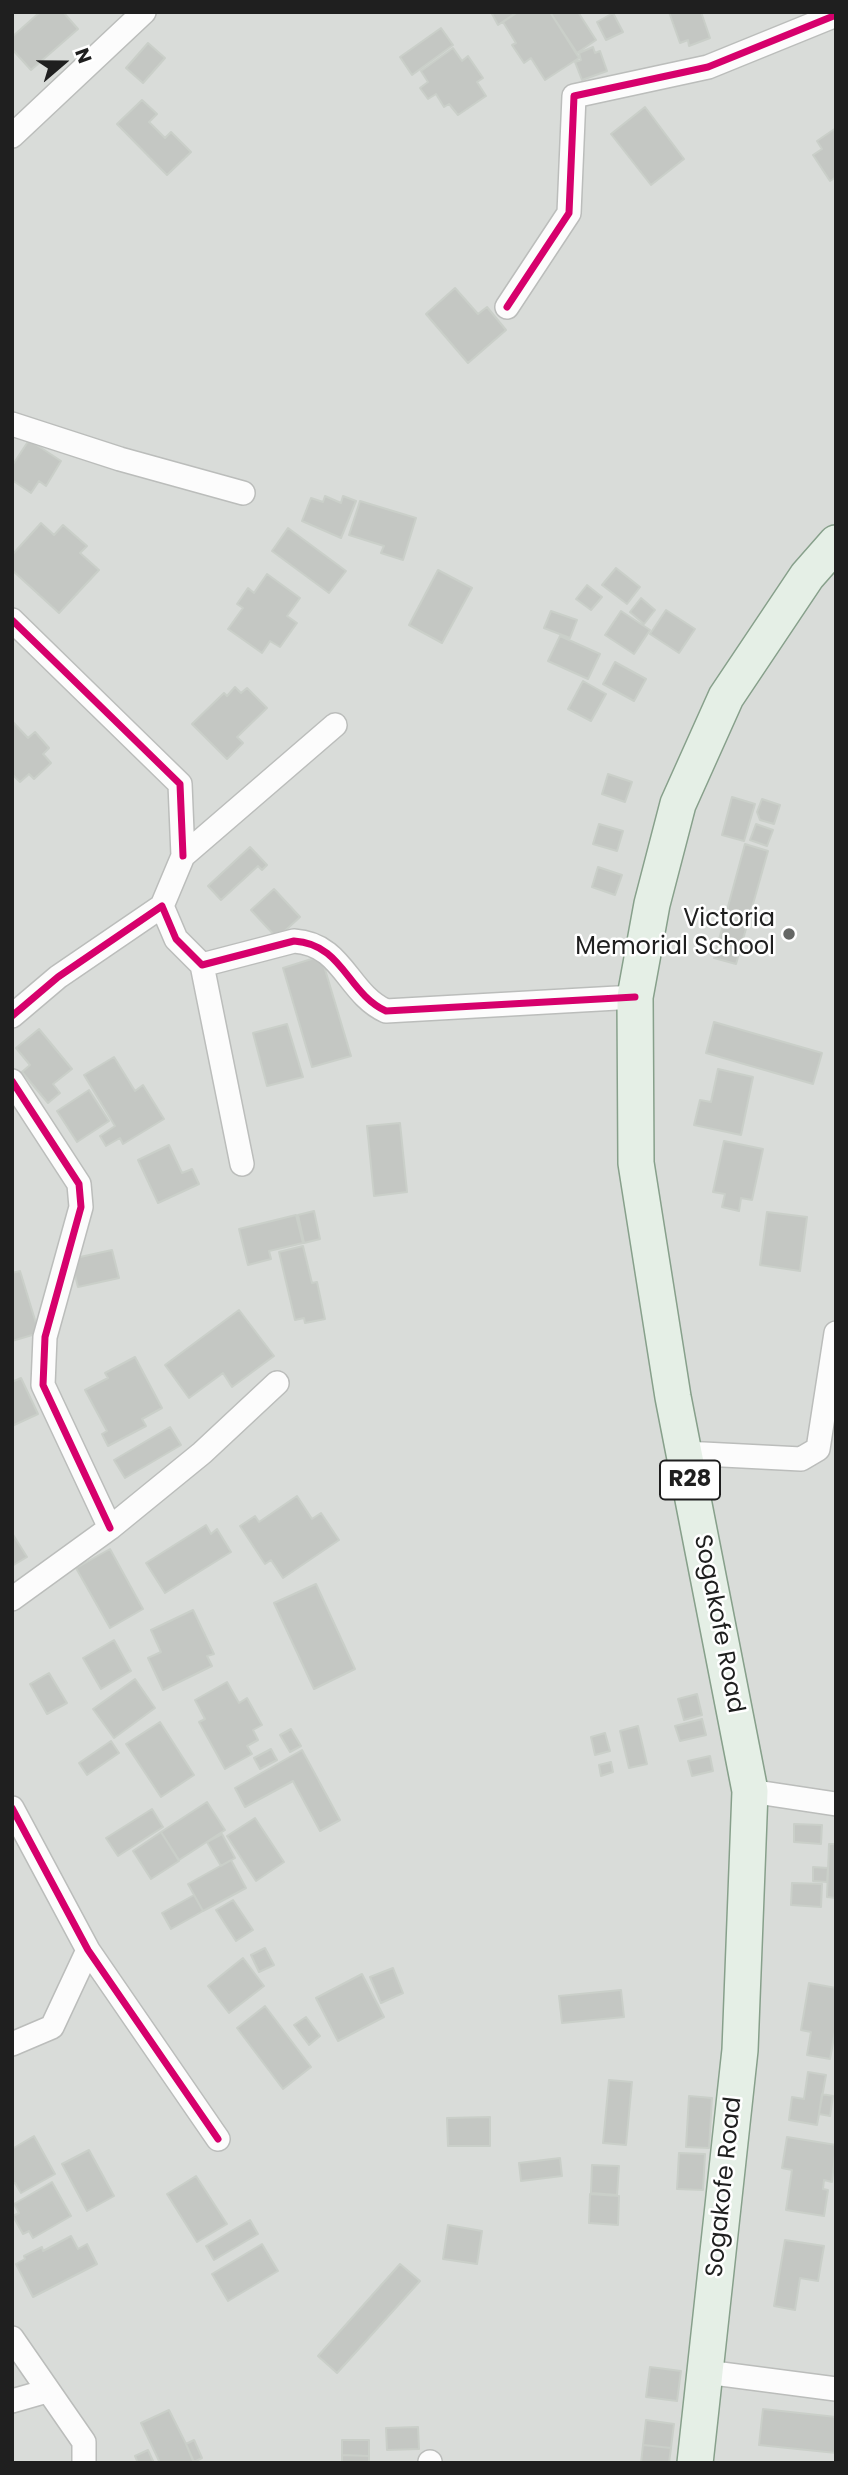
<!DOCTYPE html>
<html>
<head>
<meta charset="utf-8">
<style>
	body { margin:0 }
	#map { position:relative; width:848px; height:2475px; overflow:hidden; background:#e8ece8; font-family:Poppins,sans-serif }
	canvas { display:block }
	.frame { position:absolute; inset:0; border:14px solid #1f1f1f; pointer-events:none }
	.north { position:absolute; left:28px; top:28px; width:70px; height:70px; -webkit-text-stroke:5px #fff; paint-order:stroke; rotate:70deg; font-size:19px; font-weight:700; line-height:28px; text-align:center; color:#1f1f1f }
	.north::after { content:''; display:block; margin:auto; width:24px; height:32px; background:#1f1f1f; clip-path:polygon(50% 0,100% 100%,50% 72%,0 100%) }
</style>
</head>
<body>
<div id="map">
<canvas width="848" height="2475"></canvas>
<div class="frame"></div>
<div class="north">N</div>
</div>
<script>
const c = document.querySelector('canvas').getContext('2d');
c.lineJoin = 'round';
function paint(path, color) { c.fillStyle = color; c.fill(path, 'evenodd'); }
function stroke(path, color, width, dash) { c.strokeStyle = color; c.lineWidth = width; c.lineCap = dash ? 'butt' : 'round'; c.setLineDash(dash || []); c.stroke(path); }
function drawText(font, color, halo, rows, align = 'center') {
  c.font = font + ' Poppins,sans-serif'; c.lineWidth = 5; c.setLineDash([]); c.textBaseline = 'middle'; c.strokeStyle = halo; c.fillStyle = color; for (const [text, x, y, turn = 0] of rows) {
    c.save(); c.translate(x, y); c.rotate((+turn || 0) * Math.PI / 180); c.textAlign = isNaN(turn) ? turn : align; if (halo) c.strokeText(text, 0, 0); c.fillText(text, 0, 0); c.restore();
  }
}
paint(new Path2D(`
	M12 12H836V2463H12Z`), '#d9dcd9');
const building = new Path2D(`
	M40 12H63L78 29 31 70 12 49V37Z
	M491 12H517L498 25Z
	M518 12H550L579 58 545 80 531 58 524 63 512 45 516 43 503 22Z
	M550 12H578L596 40 577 53Z
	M669 12H701L710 38 689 46 688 40 680 43Z
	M613 13 623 32 606 40 597 22Z
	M441 28 453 45 412 75 400 57Z
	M148 43 165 58 143 83 126 68Z
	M593 47 595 53 600 51 607 71 582 80 575 62 581 60 579 53Z
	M453 48 462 61 468 56 483 78 477 82 486 96 458 115 449 104 444 107 436 94 428 99 420 88 428 82 421 71Z
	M142 100 157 114 149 122 165 138 171 132 191 152 167 175 117 124Z
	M645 107 684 159 651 185 611 134Z
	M836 128V177L830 181 813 155 822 149 817 141Z
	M455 288 478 314 487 307 506 330 468 363 426 314Z
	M29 440 61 461 46 486 39 481 31 493 12 480V466Z
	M325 496 341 503 343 496 356 501 341 538 302 521 311 498 323 502Z
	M360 501 416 518 403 560 381 553 384 546 349 535Z
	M41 523 54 535 63 525 87 546 80 553 99 570 59 613 12 570V555Z
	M288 528 346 571 329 593 272 551Z
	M616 568 640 587 627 604 602 585Z
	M438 570 472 588 442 643 409 625Z
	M267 574 300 598 287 616 297 623 280 647 270 641 262 653 228 629 243 608 237 604 248 588 254 593Z
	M587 585 602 597 591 610 576 599Z
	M641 598 655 610 644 624 630 612Z
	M666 610 695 629 679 653 650 634Z
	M551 611 577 620 570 638 544 628Z
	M621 611 650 630 634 654 605 635Z
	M560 636 600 654 588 679 548 661Z
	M615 662 646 679 634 701 603 684Z
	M583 681 606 694 591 721 568 709Z
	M235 687 241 693 247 688 267 708 237 737 243 743 227 759 192 724 224 693 227 696Z
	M12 721 28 738 35 732 49 748 43 754 51 763 34 779 29 774 20 782 12 774Z
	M608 774 632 782 625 802 602 794Z
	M732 797 755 804 744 841 722 835Z
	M762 799 780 805 774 824 760 820 757 812Z
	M599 824 623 831 617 851 593 844Z
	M756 824 773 830 767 846 750 840Z
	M745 844 768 851 736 964 714 958Z
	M250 847 267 865 262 870 258 866 221 900 208 886Z
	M598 867 622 875 615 895 592 887Z
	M274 889 300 917 277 938 251 910Z
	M321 956 351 1056 312 1067 283 968Z
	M714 1022 822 1053 813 1084 706 1053Z
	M287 1024 303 1077 267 1086 253 1033Z
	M39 1029 72 1069 53 1084 60 1093 48 1103 22 1072 30 1065 16 1048Z
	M114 1057 135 1091 143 1085 164 1119 123 1144 120 1138 106 1146 100 1136 115 1126 84 1075Z
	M718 1069 753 1077 741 1135 694 1125 700 1100 711 1102Z
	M89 1090 109 1121 77 1142 57 1111Z
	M400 1123 407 1192 374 1196 367 1126Z
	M724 1141 763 1149 752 1200 741 1198 739 1211 722 1207 725 1194 713 1192Z
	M169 1145 182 1173 192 1169 199 1184 158 1203 138 1160Z
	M314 1211 320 1239 304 1243 298 1215Z
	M767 1212 807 1217 800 1271 760 1265Z
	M296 1215 303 1243 269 1251 271 1259 248 1265 239 1229Z
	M303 1246 312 1283 317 1282 325 1319 305 1323 304 1318 295 1320 279 1252Z
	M112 1250 119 1278 78 1287 71 1259Z
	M20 1271 39 1333 12 1341V1273Z
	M239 1310 274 1356 232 1387 223 1373 189 1398 165 1365Z
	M135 1357 162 1408 142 1419 146 1426 108 1446 102 1434 107 1431 85 1390 108 1378 105 1373Z
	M21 1378 38 1414 12 1426V1382Z
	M170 1427 181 1445 125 1478 114 1460Z
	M297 1496 312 1519 321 1513 339 1540 283 1578 271 1560 265 1564 240 1526 255 1516 259 1522Z
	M206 1525 211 1534 217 1529 231 1552 165 1593 146 1563Z
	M12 1533 27 1557 12 1566Z
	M110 1549 143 1609 110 1628 76 1568Z
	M316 1584 355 1669 314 1689 274 1603Z
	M193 1610 214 1654 207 1656 212 1666 163 1690 148 1658 161 1652 151 1630Z
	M114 1640 131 1671 101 1689 83 1658Z
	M49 1673 67 1703 47 1714 30 1684Z
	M135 1679 155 1708 114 1738 93 1709Z
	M227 1682 239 1703 247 1698 262 1725 253 1730 258 1740 247 1746 252 1754 225 1769 199 1722 205 1719 195 1700Z
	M697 1694 702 1715 684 1720 678 1699Z
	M702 1719 706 1735 680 1741 675 1726Z
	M160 1722 194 1775 161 1797 126 1744Z
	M638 1726 647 1764 629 1768 620 1731Z
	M291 1729 301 1746 290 1752 280 1735Z
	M605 1733 610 1751 595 1755 591 1737Z
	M111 1741 119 1753 87 1775 79 1763Z
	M271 1749 277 1760 260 1769 254 1758Z
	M302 1750 340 1820 320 1831 293 1781 245 1807 235 1788Z
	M710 1756 713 1771 692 1776 688 1761Z
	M611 1762 613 1772 601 1776 599 1765Z
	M207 1802 225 1830 179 1860 161 1832Z
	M152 1809 163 1827 118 1856 106 1838Z
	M255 1818 284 1862 256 1881 227 1836Z
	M794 1824 822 1825 821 1844 794 1842Z
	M161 1832 179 1861 151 1879 133 1851Z
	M222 1834 235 1858 221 1866 207 1842Z
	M829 1844H836V1898L827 1897Z
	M231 1860 246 1888 203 1911 188 1884Z
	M813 1867 828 1868 827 1882 813 1881Z
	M792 1883 822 1884 821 1907 791 1905Z
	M194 1895 203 1911 171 1929 162 1913Z
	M233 1900 253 1930 236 1941 216 1910Z
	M265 1948 274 1965 259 1972 251 1955Z
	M243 1958 264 1986 229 2013 208 1986Z
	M393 1968 403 1993 381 2003 370 1977Z
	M362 1974 384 2017 338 2041 316 1998Z
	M809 1983 836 1988V2026L830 2059 807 2055 811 2032 801 2030Z
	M621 1990 624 2017 562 2023 559 1996Z
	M265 2006 311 2067 283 2089 237 2028Z
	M306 2017 320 2036 309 2045 294 2025Z
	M808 2072 826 2075 817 2125 789 2120 792 2097 804 2099Z
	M609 2080 632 2082 626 2145 603 2143Z
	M822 2094 833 2096 830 2116 819 2114Z
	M689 2096 712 2098 709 2148 686 2147Z
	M490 2117V2146H448L447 2118Z
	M34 2136 55 2174 21 2193 15 2183 12 2184V2149Z
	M787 2137 836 2145 832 2182 824 2180 823 2189 828 2190 824 2216 786 2210 792 2170 782 2168Z
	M89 2150 114 2196 87 2211 62 2164Z
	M679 2153 705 2154 703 2190 677 2189Z
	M560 2158 562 2176 521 2181 519 2163Z
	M592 2165 619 2166 617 2195 591 2193Z
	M196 2176 227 2224 197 2242 167 2194Z
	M52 2182 71 2216 33 2238 29 2231 23 2234 13 2216 19 2213 14 2204Z
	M590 2194 619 2196 618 2225 589 2223Z
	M250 2220 258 2234 214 2260 206 2246Z
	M448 2225 482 2231 477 2264 443 2259Z
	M71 2236 78 2249 87 2244 97 2264 33 2297 16 2264 25 2259 24 2256 42 2247 43 2251Z
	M785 2240 824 2246 818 2281 800 2278 795 2310 774 2306Z
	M262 2244 278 2271 228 2301 212 2274Z
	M400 2264 420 2281 337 2373 318 2356Z
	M650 2367 681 2371 677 2401 646 2397Z
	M763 2409 836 2417V2453L759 2445Z
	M169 2410 186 2444 194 2463H160L141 2423Z
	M646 2420 674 2424 671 2448 643 2445Z
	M418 2427 419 2449 387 2450 386 2428Z
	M194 2440 202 2458 194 2462 186 2444Z
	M342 2440H369V2456L342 2455Z
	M643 2445 671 2448 669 2463H641Z
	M148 2450 154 2463H138L135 2456Z
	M342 2455 369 2456V2463H342Z`);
paint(building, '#c4c7c3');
stroke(building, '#cacfc9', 2);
const street = new Path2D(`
	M12 136 144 12
	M507 307 569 213 574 96 708 67 836 15
	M12 424 120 459 243 493
	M12 620 180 784 183 856
	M162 906 183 856 335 725
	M202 965 242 1164
	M12 1016 58 977 162 906 176 939 202 965 294 941C343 944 347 993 386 1011L635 997
	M12 1081 79 1184 81 1207 45 1337 43 1385 110 1528
	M684 1453 801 1459 818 1449 836 1333
	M12 1599 110 1528 202 1453 277 1383
	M750 1791 836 1804
	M12 1808 88 1950 218 2139
	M12 2044 52 2027 88 1950
	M12 2338 84 2442V2463
	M706 2372 836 2389
	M12 2401 47 2391
	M430 2462V2463`);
const primary = new Path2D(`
	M695 2463 740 2050 750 1791 673 1397 636 1163 635 997 652 904 678 804 726 697 807 576 836 543`);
stroke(street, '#bbbdbb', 26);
stroke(primary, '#87a08b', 38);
stroke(street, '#fcfcfc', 23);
stroke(primary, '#e5efe6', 35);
stroke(new Path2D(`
	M507 307 569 213 574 96 708 67 836 15
	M12 620 180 784 183 856
	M12 1016 58 977 162 906 176 939 202 965 294 941C343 944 347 993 386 1011L635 997
	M12 1081 79 1184 81 1207 45 1337 43 1385 110 1528
	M12 1808 88 1950 218 2139`), '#d6006c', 7);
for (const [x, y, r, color] of [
	[789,934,7,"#656765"]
]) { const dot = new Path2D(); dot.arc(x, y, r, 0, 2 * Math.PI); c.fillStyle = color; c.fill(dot); stroke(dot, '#fff', 2.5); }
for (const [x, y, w] of [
	[690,1480,60]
]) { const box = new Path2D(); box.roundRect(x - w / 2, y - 19.5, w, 39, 5); c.fillStyle = '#fff'; c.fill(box); stroke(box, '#1f1f1f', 2); }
drawText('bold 23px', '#1f1f1f', null, [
	["R28",690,1480]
]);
drawText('24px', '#1f1f1f', '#fff', [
	["Victoria",775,920],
	["Memorial School",775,948]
], 'right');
drawText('24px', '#1f1f1f', '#fff', [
	["Sogakofe Road",718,1624,79],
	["Sogakofe Road",725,2187,-84]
]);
</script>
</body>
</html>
